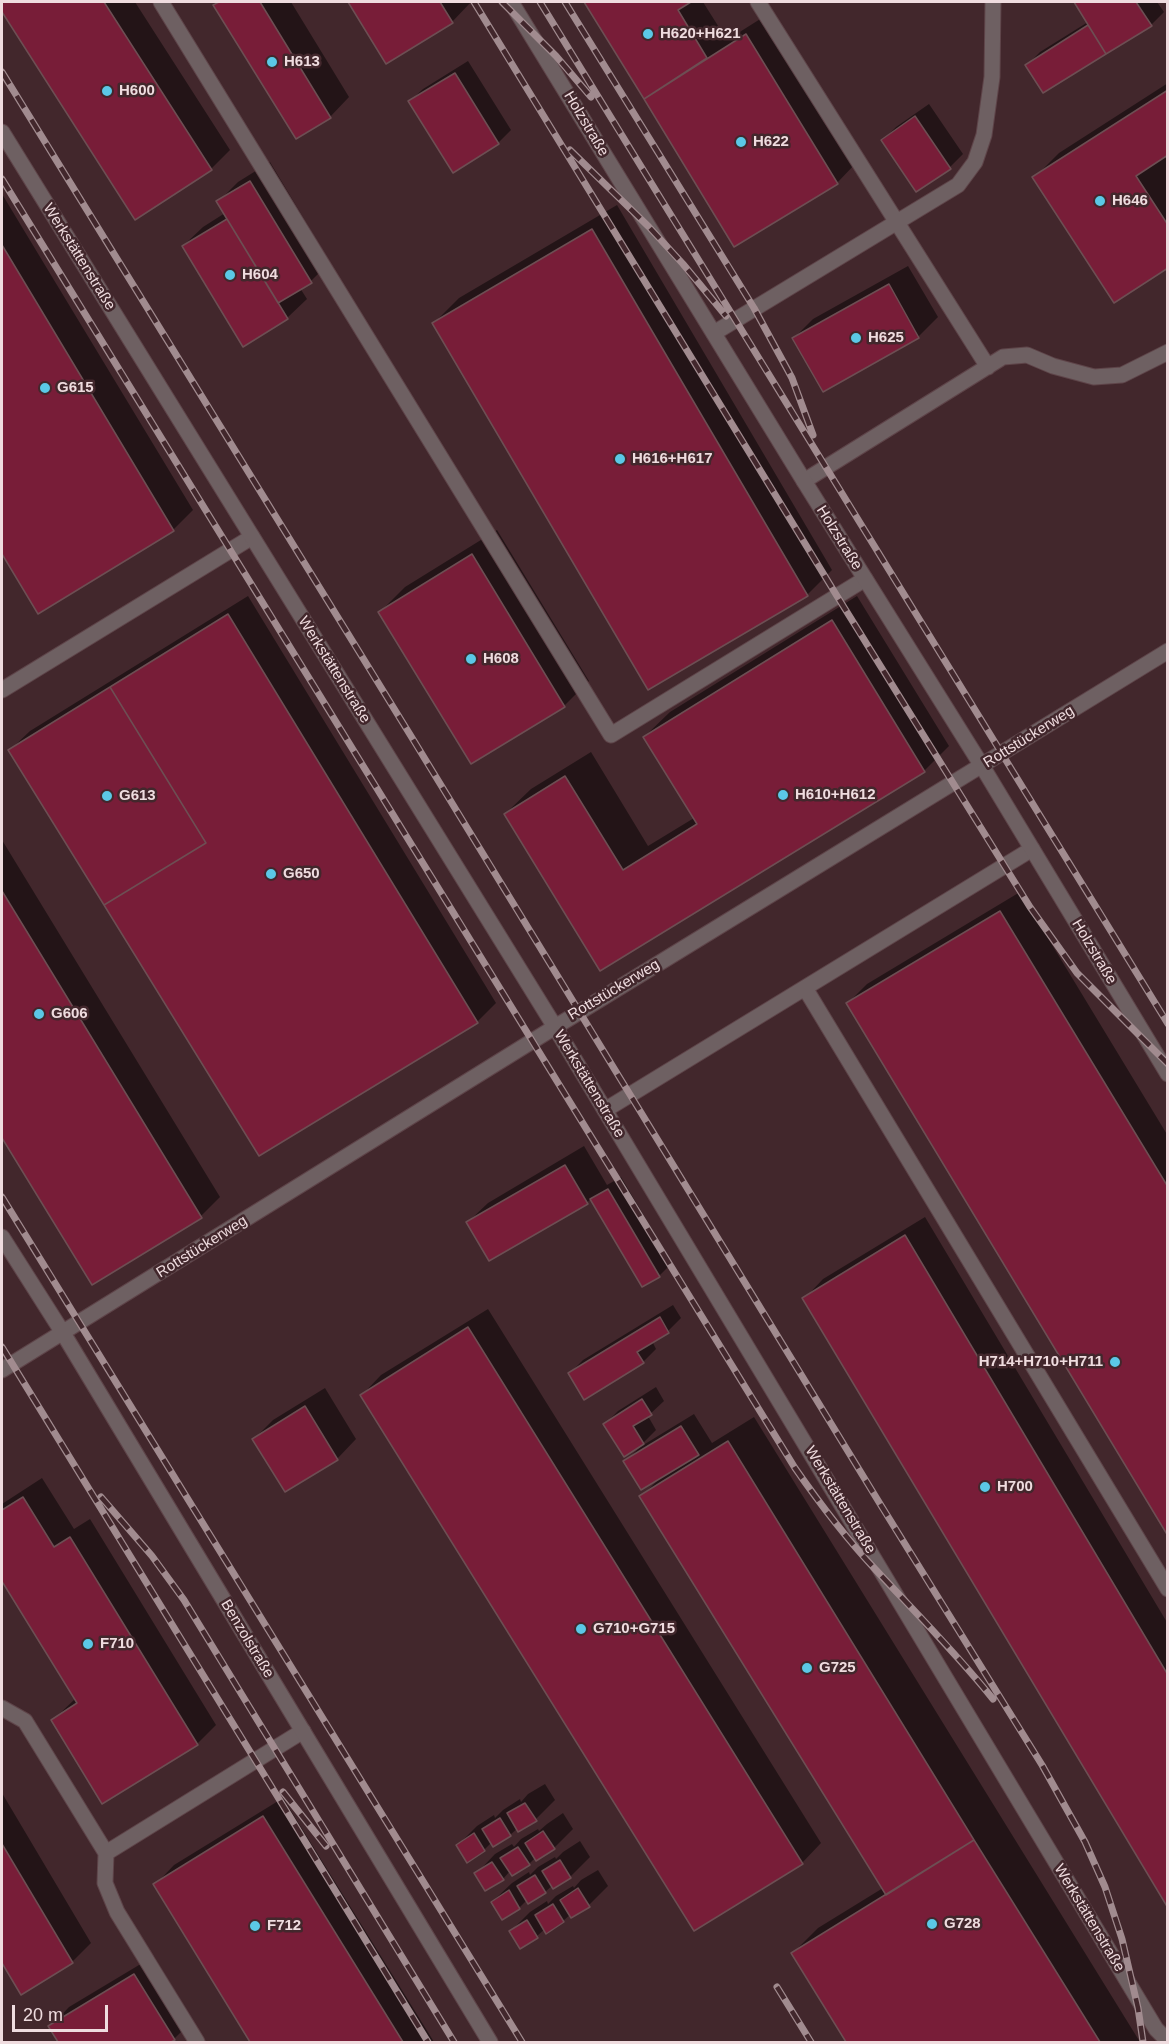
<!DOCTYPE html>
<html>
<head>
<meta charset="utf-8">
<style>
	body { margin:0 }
	#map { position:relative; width:1169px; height:2044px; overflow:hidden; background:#42272c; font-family:Arial,sans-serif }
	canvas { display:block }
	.frame { position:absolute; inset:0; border:3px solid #efdcdf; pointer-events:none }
	.scale { position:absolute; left:12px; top:2005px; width:96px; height:27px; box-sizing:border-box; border:3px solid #efdcdf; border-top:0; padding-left:8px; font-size:18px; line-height:21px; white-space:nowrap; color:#efdcdf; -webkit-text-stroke:4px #42272c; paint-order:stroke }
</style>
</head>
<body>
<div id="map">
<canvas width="1169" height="2044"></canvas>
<div class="frame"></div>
<div class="scale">20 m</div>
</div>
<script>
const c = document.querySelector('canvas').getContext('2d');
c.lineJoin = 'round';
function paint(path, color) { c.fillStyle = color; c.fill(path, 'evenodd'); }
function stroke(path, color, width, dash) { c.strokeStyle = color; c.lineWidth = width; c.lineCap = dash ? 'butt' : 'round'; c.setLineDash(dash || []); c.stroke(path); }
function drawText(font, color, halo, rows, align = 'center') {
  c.font = font + ' Arial,sans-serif'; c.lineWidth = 5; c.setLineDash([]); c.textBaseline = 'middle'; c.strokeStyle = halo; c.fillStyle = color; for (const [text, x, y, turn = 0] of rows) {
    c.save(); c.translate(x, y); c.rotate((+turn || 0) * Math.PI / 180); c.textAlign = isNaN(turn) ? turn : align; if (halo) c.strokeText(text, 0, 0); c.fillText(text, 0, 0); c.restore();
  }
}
paint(new Path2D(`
	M2 2H135L230 150 211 169 135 218 2 10Z
	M213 2H291L349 97 330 117 296 137Z
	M350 2H471L452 22 387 62Z
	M586 2H703L727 40 765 16 856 163 837 183 735 245Z
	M1075 2H1157L1164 12 1151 25 1044 91 1027 65 1040 52 1088 22Z
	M468 61 511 130 498 143 410 101 423 89Z
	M1168 83V153L1164 156 1168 161V266L1034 178 1059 153Z
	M929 104 963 154 950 167 883 140 896 127Z
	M270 162 330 262 311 281 300 288 307 299 287 318 183 246 203 227 225 213 218 202 238 182Z
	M2 194 193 510 173 530 38 611 2 551Z
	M617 205 832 570 807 595 434 323 459 298Z
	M908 266 938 317 918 337 794 338 813 319Z
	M497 530 589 681 564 706 380 612 405 587Z
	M248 596 496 1003 477 1022 10 750 30 731Z
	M857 596 949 746 924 771 601 969 505 814 531 789 591 752 648 846 694 818 644 737 670 712Z
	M2 840 220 1197 201 1216 92 1283 2 1135Z
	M1020 892 1168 1136V1533L847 1004 867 984Z
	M584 1146 607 1185 621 1177 672 1263 659 1276 642 1285 591 1198 587 1203 468 1222 488 1203Z
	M925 1217 1168 1624V1905L804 1299 823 1279Z
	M673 1305 681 1318 668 1331 652 1341 656 1349 643 1362 585 1398 570 1373 583 1360Z
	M488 1309 821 1843 802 1863 362 1395 381 1375Z
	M656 1387 664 1401 648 1416 656 1430 641 1445 605 1424 618 1411Z
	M325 1388 356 1439 337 1459 254 1439 273 1420Z
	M694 1414 712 1443 754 1417 1140 2042H848L793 1953 818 1928 883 1888 641 1497 658 1480 625 1462 640 1447Z
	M42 1478 74 1529 90 1519 216 1725 197 1744 53 1720 76 1698 3 1581 2 1582V1504Z
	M545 1784 555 1800 536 1819 518 1828 510 1835 494 1845 492 1842 484 1850 458 1845 477 1826 494 1815 495 1818 503 1810 520 1799 521 1802 528 1794Z
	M2 1793 91 1943 72 1962 21 1993 2 1960Z
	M283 1798 434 2042H252L155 1885 174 1865Z
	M563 1813 573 1829 554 1848 536 1857 529 1864 510 1871 503 1879 476 1874 495 1854 512 1844 514 1847 521 1839 538 1829 539 1831 547 1824Z
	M580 1841 590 1857 570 1877 553 1885 545 1892 527 1900 519 1908 502 1918 492 1902 512 1883 529 1872 530 1875 538 1867 555 1857 556 1859 563 1852Z
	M598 1870 608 1886 589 1905 571 1914 563 1921 545 1929 537 1936 521 1947 511 1931 530 1912 547 1901 548 1904 556 1896 573 1886 574 1888 581 1880Z
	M154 1956 193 2020 174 2039 168 2042H60L50 2027 69 2007Z`), '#0007');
const building = new Path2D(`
	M2 2H104L212 170 135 220 2 12Z
	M219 2H260L331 118 296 139 213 5Z
	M348 2H440L453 23 386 64Z
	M584 2H691L678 10 707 58 644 99Z
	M1074 2H1136L1152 26 1106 54Z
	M1088 25 1106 54 1043 93 1025 65Z
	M746 34 838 184 734 247 644 99Z
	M455 73 499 144 453 173 408 101Z
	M1168 90V155L1136 176 1168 225V268L1114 303 1032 177Z
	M915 116 951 169 916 192 881 140Z
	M250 181 312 283 278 303 216 201Z
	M227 219 288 319 243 347 182 246Z
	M592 229 808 596 648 690 432 323Z
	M2 245 174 531 38 614 2 554Z
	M889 284 919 338 823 392 792 338Z
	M472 554 565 707 471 764 378 612Z
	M228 614 478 1023 259 1156 104 905 206 843 110 687Z
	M832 620 925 772 600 971 504 814 565 776 623 870 697 824 643 737Z
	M110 687 206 843 104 905 8 750Z
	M2 891 202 1218 92 1285 2 1138Z
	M1000 911 1168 1187V1536L846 1003Z
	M565 1165 588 1204 489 1261 466 1222Z
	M608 1189 660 1277 642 1287 590 1199Z
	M905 1235 1168 1675V1908L802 1298Z
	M660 1317 669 1333 637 1352 644 1363 584 1400 568 1373Z
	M468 1327 803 1864 694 1931 360 1395Z
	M642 1399 652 1415 633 1426 644 1444 624 1457 603 1424Z
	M305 1406 338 1460 285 1492 252 1439Z
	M681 1426 699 1455 641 1490 623 1461Z
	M728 1441 974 1840 886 1895 639 1496Z
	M23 1497 54 1547 70 1537 198 1745 102 1804 51 1720 77 1703 3 1583 2 1584V1510Z
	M525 1803 537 1821 518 1832 507 1813Z
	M263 1816 403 2042H250L153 1884Z
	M500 1818 511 1836 493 1847 482 1829Z
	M543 1831 555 1849 536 1861 525 1843Z
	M474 1833 485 1851 467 1863 456 1845Z
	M974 1840 1100 2042H846L791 1953Z
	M2 1844 73 1963 21 1995 2 1963Z
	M518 1847 530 1865 512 1876 500 1858Z
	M560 1860 571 1878 553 1889 542 1871Z
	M492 1862 504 1880 485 1891 474 1873Z
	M535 1875 546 1893 528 1904 517 1886Z
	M578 1888 590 1907 571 1918 560 1900Z
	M509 1890 520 1909 502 1920 491 1902Z
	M553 1904 564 1922 546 1934 535 1915Z
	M527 1920 538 1938 520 1949 509 1931Z
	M134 1974 175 2040 171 2042H58L48 2026Z`);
paint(building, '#781d38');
stroke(building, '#6d4e53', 1.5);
const service = new Path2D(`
	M161 2 611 735 865 579
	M758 2 988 367
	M714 333 958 185 975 162 984 135 992 77 993 2
	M804 481 1003 357 1027 355 1053 366 1094 377 1122 375 1168 352
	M2 690 252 537
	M805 988 1168 1589
	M605 1110 1032 849
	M2 1708 25 1721 106 1853
	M197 2042 117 1912 105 1883 106 1853 303 1731`);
const minor = new Path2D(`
	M511 2 804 481 982 766 1168 1074
	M2 132 555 1027 1156 2029 1168 2041
	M2 1237 63 1333 490 2042
	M2 1370 555 1027 1168 651`);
stroke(service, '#5e4449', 17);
stroke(minor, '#5e4449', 17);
stroke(service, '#6e6062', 15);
stroke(minor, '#6e6062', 15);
const rail = new Path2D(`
	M474 2 837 596 1030 907 1077 973 1168 1064
	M502 2 556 56 591 97
	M540 2 1168 1024
	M565 2 754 308 792 378 813 435
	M2 72 414 741 882 1507 1042 1765 1085 1842 1105 1887 1122 1939 1138 2008 1143 2042
	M570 150 649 227 683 264 726 316
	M2 179 795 1468C820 1504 846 1538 875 1569 915 1612 956 1653 993 1699
	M2 1197 522 2042
	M2 1347 428 2042
	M101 1497 152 1556 184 1600 454 2042
	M283 1792 326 1846
	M777 1987 811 2042`);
stroke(rail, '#a18b8f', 7);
stroke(rail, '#42272c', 4.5, [14]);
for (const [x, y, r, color] of [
	[648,34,6,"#5bc8e6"],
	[272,62,6,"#5bc8e6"],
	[107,91,6,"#5bc8e6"],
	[741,142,6,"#5bc8e6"],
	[1100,201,6,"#5bc8e6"],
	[230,275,6,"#5bc8e6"],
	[856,338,6,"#5bc8e6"],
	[45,388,6,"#5bc8e6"],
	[620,459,6,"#5bc8e6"],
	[471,659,6,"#5bc8e6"],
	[783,795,6,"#5bc8e6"],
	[107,796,6,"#5bc8e6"],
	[271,874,6,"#5bc8e6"],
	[39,1014,6,"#5bc8e6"],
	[1115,1362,6,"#5bc8e6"],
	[985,1487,6,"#5bc8e6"],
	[581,1629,6,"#5bc8e6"],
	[88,1644,6,"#5bc8e6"],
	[807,1668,6,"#5bc8e6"],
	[932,1924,6,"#5bc8e6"],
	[255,1926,6,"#5bc8e6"]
]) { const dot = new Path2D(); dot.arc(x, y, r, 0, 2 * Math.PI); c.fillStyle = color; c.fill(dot); stroke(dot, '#42272c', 2); }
drawText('bold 15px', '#efdcdf', '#42272c', [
	["H620+H621",660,34],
	["H613",284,62],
	["H600",119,91],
	["H622",753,142],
	["H646",1112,201],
	["H604",242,275],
	["H625",868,338],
	["G615",57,388],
	["H616+H617",632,459],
	["H608",483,659],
	["H610+H612",795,795],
	["G613",119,796],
	["G650",283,874],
	["G606",51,1014],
	["H714+H710+H711",1103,1362,"right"],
	["H700",997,1487],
	["G710+G715",593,1629],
	["F710",100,1644],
	["G725",819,1668],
	["G728",944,1924],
	["F712",267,1926]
], 'left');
drawText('15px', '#efdcdf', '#42272c', [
	["Holzstraße",586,124,59],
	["Werkstättenstraße",79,257,58],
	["Holzstraße",839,538,58],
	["Werkstättenstraße",334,670,58],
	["Rottstückerweg",1029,737,-32],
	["Holzstraße",1094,952,59],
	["Rottstückerweg",614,990,-31],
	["Werkstättenstraße",589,1084,59],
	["Rottstückerweg",202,1247,-32],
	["Werkstättenstraße",840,1500,59],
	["Benzolstraße",247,1639,59],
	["Werkstättenstraße",1089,1918,59]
]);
</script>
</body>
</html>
